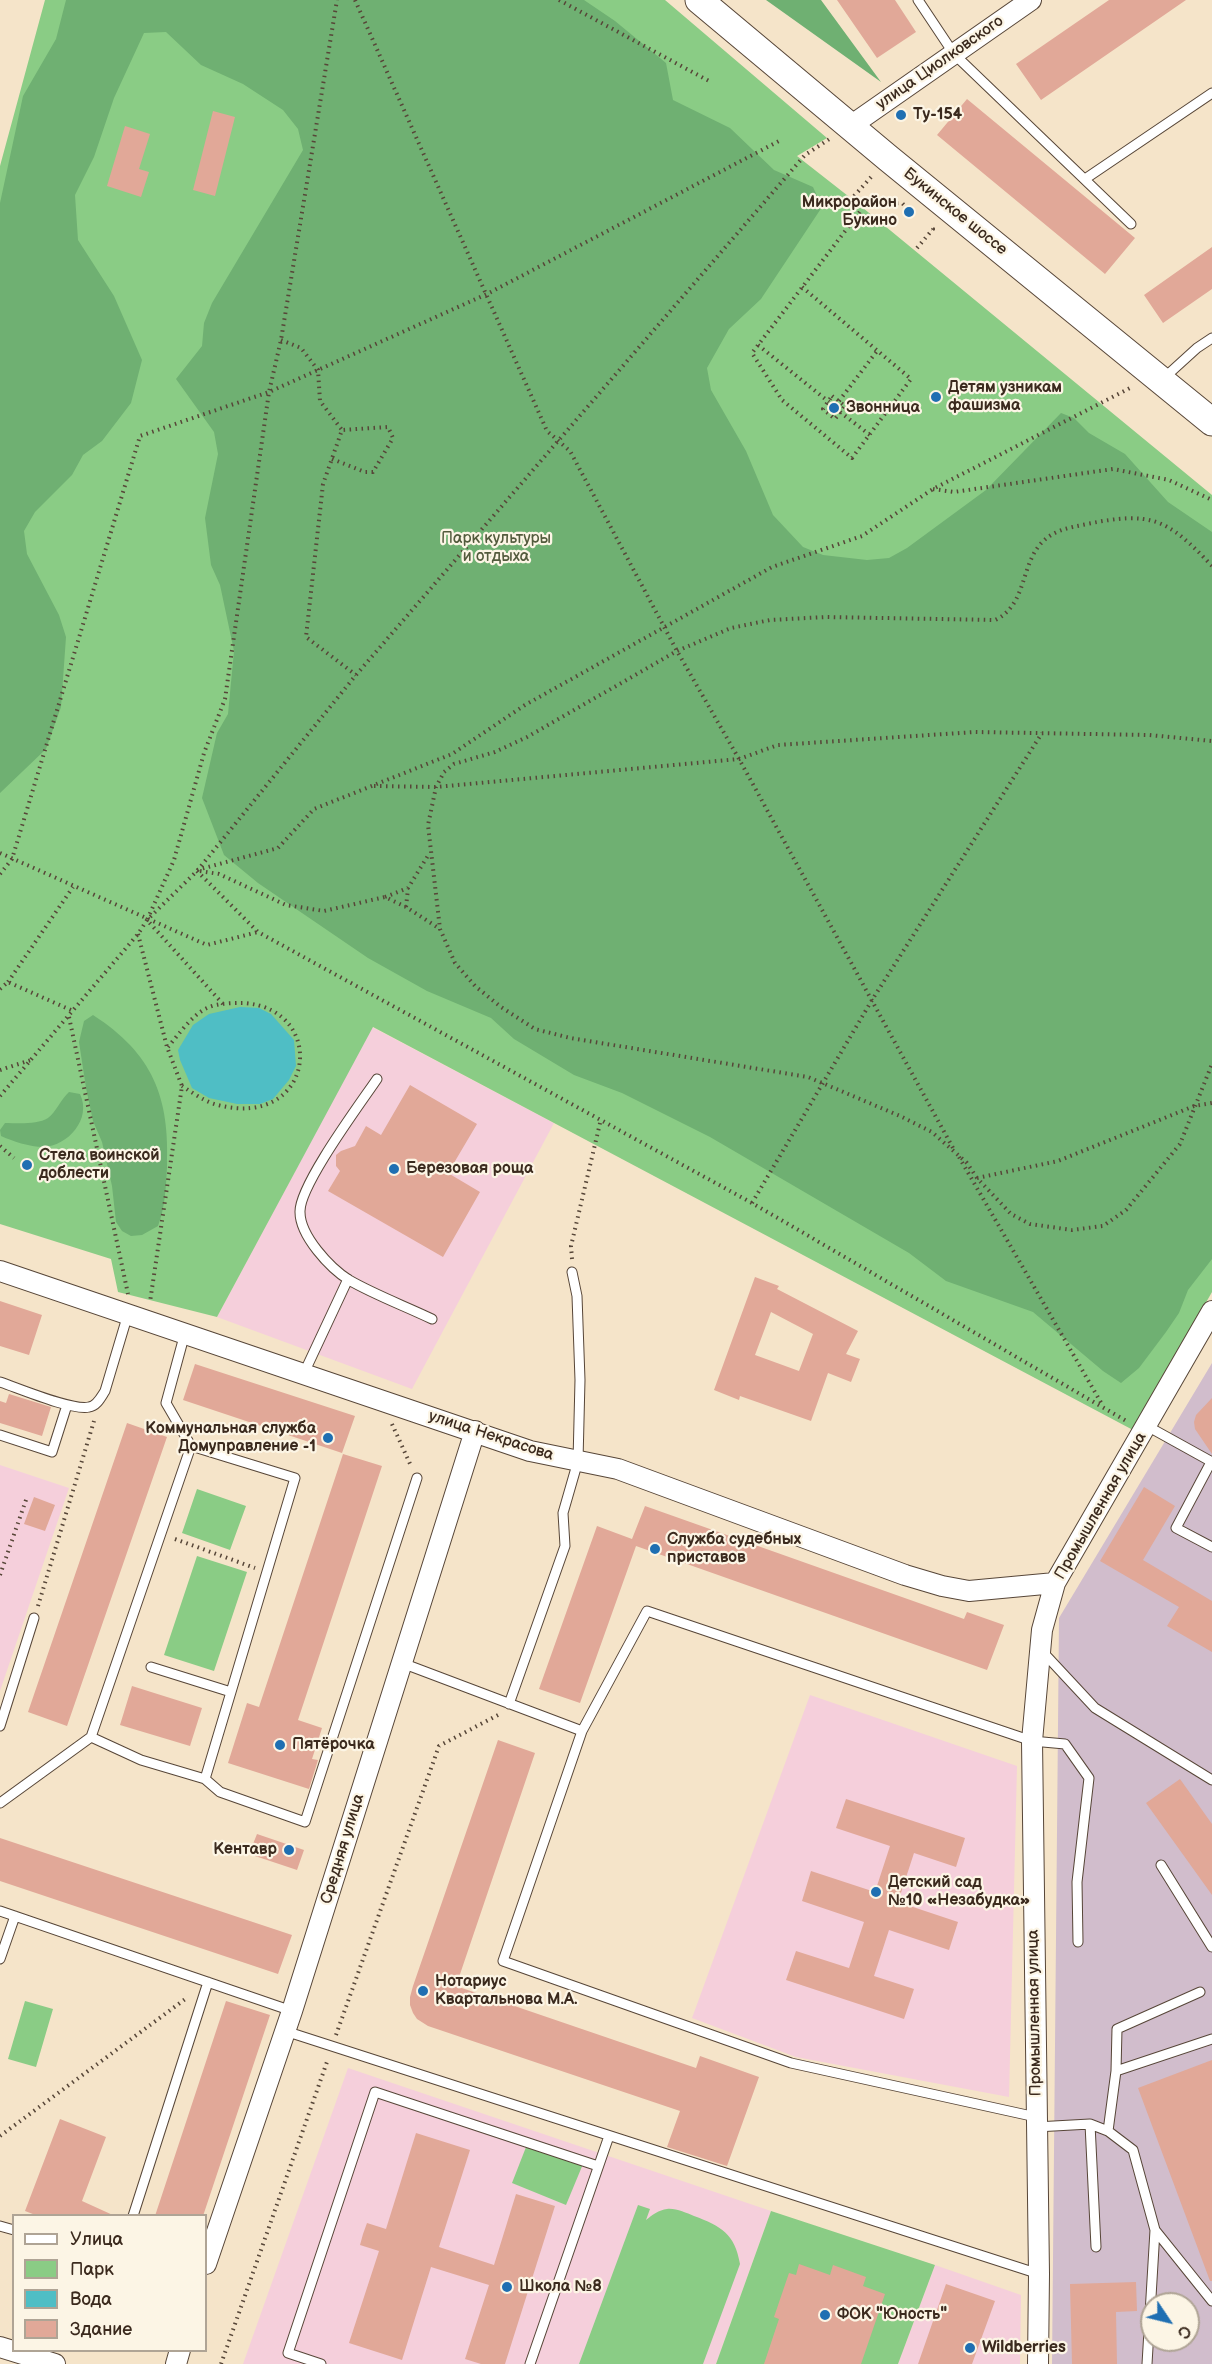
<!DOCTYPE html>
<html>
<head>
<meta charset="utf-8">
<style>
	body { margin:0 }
	#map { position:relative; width:1212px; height:2364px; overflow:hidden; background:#f5e4c9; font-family:"Balsamiq Sans",sans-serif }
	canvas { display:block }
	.legend { position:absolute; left:12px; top:2214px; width:195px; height:138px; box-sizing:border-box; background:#fcf5e5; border:2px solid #afa495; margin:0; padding:8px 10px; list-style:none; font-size:18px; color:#3b2a1e }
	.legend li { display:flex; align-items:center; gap:12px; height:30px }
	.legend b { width:30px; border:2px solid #afa495 }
	.north { position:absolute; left:1140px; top:2292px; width:60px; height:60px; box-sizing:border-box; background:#fcf5e5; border:2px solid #afa495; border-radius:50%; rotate:125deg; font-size:16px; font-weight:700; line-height:24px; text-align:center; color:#3b2a1e }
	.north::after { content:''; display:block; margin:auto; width:21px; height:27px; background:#1f6fb2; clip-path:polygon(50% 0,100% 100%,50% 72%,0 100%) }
</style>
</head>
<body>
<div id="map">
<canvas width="1212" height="2364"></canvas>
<ul class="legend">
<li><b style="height:8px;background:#fff"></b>Улица</li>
<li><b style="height:16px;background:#8acc85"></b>Парк</li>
<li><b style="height:16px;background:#4fbec5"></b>Вода</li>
<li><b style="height:16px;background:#e1a898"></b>Здание</li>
</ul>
<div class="north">С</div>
</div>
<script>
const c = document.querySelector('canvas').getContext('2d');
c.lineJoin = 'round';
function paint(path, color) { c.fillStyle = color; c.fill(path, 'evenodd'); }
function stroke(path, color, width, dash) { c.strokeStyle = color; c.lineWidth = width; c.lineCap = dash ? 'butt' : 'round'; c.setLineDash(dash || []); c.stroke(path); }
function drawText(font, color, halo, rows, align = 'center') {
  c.font = font + ' "Balsamiq Sans",sans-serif'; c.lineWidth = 4.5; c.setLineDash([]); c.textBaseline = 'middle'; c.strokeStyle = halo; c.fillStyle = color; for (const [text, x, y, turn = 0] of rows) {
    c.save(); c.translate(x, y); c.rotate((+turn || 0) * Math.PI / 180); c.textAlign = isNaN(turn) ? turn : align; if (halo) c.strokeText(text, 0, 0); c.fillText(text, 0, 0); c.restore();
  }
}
paint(new Path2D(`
	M372 1027 554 1123 412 1389 217 1317Z
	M0 1465 69 1488 0 1691Z
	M810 1695 1017 1766 1009 2097 796 2057 692 2018Z
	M348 2068 771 2211 716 2364H243Z
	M935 2265 1021 2295 1020 2364H898Z`), '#f5cfdb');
paint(new Path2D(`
	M1212 1363V2364H1052L1059 1618ZM1152 2304H1188V2340H1152Z`), '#d1bdcc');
paint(new Path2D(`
	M45 0H665L827 138 797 156 857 203 1212 495V1292L1133 1430 373 1027 217 1317 118 1292 111 1259 0 1224V166Z
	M197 1489 246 1506 230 1550 182 1533Z
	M197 1556 247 1572 214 1671 164 1655Z
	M25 2001 53 2009 36 2067 8 2059Z
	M528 2142 583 2164 566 2205 512 2183Z
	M638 2205 650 2209 646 2220C652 2215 659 2210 667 2209 676 2208 686 2213 694 2216 721 2226 735 2234 740 2264L703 2364H579Z
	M771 2211 935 2265 898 2364H716Z`), '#8acc85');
paint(new Path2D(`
	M66 0H584L615 21 666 63 673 100 730 128 774 170 813 187 822 207 761 299 729 329 707 368 711 390 746 451 773 515 803 547 823 555 867 560 889 558 907 548 986 490 1061 413 1074 418 1089 433 1125 454 1168 502 1212 532V1259L1188 1290 1179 1313 1166 1332 1139 1368 1121 1383 1103 1371 1033 1312 946 1281 909 1253 710 1137 622 1093 574 1075 514 1039 491 1018 427 991 368 958 258 883 224 855 202 798 217 733 228 714 234 651 220 585 211 565 205 518 218 454 214 432 176 379 202 346 204 323 212 303 303 150 298 129 283 110 243 84 201 65 166 32 144 33 114 98 94 157 75 195 78 240 114 296 142 360 131 403 102 441 83 455 72 475 35 512 24 531 27 554 59 615 66 637 61 707 46 749 0 793V203L23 96 56 39Z
	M766 0H821L881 82Z
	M93 1015C153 1054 170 1097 167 1167 166 1187 165 1208 158 1226L142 1235 131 1236 122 1231 116 1222 112 1186 102 1142 93 1121 86 1088 79 1042 84 1021Z
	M69 1092 80 1094C92 1119 68 1146 43 1147 30 1147 12 1141 1 1136L0 1130 5 1123C17 1123 37 1125 48 1118 56 1112 61 1099 69 1092Z`), '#6fb072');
paint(new Path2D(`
	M240 1007 259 1008 271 1014 294 1040 296 1066 289 1080 273 1099 260 1104H237L209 1098 192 1088 180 1060 178 1050 193 1025 209 1014Z`), '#4fbec5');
paint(new Path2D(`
	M837 0H895L916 32 877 58Z
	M1109 0H1186L1041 100 1016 64Z
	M967 99 1135 238 1105 274 937 135Z
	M213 111 235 117 215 196 193 190Z
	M125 126 150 134 139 169 149 172 141 197 107 186Z
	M1212 247V289L1163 323 1144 295Z
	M410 1085 477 1124 448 1173 480 1192 443 1257 328 1191 340 1171 336 1166V1155L341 1151 355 1146 366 1126 381 1135Z
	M755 1277 779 1286 777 1289 858 1331 846 1354 860 1359 851 1382 828 1373 811 1421 740 1396 739 1400 714 1390ZM771 1312 813 1334 799 1371 755 1355Z
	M0 1301 42 1315 29 1355 0 1346Z
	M195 1364 355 1416 342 1453 183 1400Z
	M9 1394 51 1407 42 1436 0 1423V1401L6 1403Z
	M1212 1398V1454L1195 1429 1194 1422 1196 1415Z
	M127 1423 167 1437 67 1726 28 1712Z
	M343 1454 382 1466 298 1720 322 1728 312 1759 318 1760 309 1789 228 1763 247 1703 259 1707Z
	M1144 1487 1175 1506 1143 1560 1212 1601V1652L1167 1626 1179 1607 1100 1561Z
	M34 1497 55 1505 45 1531 24 1524Z
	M645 1506 964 1619 967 1612 1004 1625 987 1670 636 1546 580 1703 539 1689 597 1526 632 1539Z
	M132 1686 202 1708 190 1746 120 1725Z
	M498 1740 535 1753 456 1986 696 2068 700 2056 759 2077 727 2166 667 2147 680 2111 428 2026 417 2019 413 2013 410 2005V1997L413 1986Z
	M1180 1779 1212 1824V1895L1146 1803Z
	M846 1799 965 1838 956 1867 914 1853 898 1902 958 1922 949 1950 889 1930 874 1976 914 1989 904 2019 786 1980 796 1951 849 1968 864 1922 802 1901 811 1871 875 1892 890 1846 836 1828Z
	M257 1834 304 1850 297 1870 249 1854Z
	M0 1838 292 1935 278 1974 0 1881Z
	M226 2001 270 2015 203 2216H155Z
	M1212 2060V2281H1210L1138 2088Z
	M60 2119 106 2137 82 2201 115 2216H38L25 2211Z
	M416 2133 470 2150 439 2247 494 2265 516 2194 555 2206 505 2364H481L465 2359 489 2285 431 2267 402 2360 349 2343 379 2251 360 2245 363 2234 367 2223 386 2229Z
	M799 2264 830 2275 833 2265 866 2277 863 2286 885 2294 861 2364H764L779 2319 774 2317 789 2273 796 2275Z
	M1136 2282 1137 2311 1116 2312 1117 2364H1072L1070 2284Z
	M946 2284 995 2301 972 2364H918Z`), '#e1a898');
const service = new Path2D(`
	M918 0 954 54 1131 224
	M1085 179 1212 93
	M1164 378 1197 348 1212 338
	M377 1079C360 1104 299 1186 300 1212 300 1236 330 1268 349 1280 375 1295 405 1306 432 1319
	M185 1333 166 1403 191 1446 295 1478 205 1779 220 1792 305 1822 417 1478
	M304 1373 348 1279
	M0 1382C18 1388 72 1411 89 1407 97 1406 101 1397 105 1391L128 1314
	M1147 1426 1212 1462
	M0 1435 52 1452 67 1405
	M1211 1462 1176 1528 1212 1547
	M1041 1650 1095 1708 1212 1780
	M402 1663 582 1731
	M151 1667 231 1692
	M509 1704 565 1546 563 1513 578 1461 580 1380 577 1296 572 1272
	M0 1726 34 1618
	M91 1737 141 1760 205 1779
	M0 1803 91 1737 191 1446
	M1161 1865 1212 1947
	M0 1911 292 2011
	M0 1959 15 1916
	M285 2031 1039 2274
	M1116 2071 1117 2029 1200 1992
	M1036 2117 791 2063 503 1961 582 1731 647 1611 1032 1741 1065 1744 1089 1778 1077 1882 1078 1942
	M1090 2124 1096 2247
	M1036 2127 1090 2124 1108 2131 1133 2150 1155 2230 1212 2301
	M1108 2131 1116 2071 1212 2039
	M133 2216 208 1982
	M0 2226 14 2230
	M321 2364 288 2353 375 2092 598 2166
	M530 2364 609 2136
	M1147 2364 1155 2230`);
const minor = new Path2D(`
	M849 127 1031 0
	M0 1271 530 1451 618 1469 905 1575 942 1586 969 1591 1055 1583
	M206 2264 292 2011 475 1431
	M0 2347 55 2364
	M176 2364 180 2350
	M1038 2364 1039 2274 1032 1741 1042 1630 1055 1583 1212 1311`);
const secondary = new Path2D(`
	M699 0 888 158 1212 422`);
stroke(service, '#574638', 11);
stroke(minor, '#574638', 22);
stroke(secondary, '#574638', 29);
stroke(new Path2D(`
	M355 0 547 431 570 451 677 651 739 759 953 1148
	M559 0 709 81
	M854 196 872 176
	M917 248 933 229 931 227
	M802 287 911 379 852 458 782 400 752 353 865 205 902 203 904 205
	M281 340 301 348 318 370 320 401 342 430 323 484 306 637 356 675
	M758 345 829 402
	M832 396 845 406 835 419 823 409Z
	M839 401 877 351
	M840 412 870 435
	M332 459 365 472H373L393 438 388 427 342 430
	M933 489 954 492 1113 469 1169 480 1212 500
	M1212 566C1167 518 1151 511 1087 524 1068 528 1051 530 1038 547 1021 570 1025 606 995 620L826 617 770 620 731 628 677 651 527 737 495 752 454 764 444 772 436 787 428 825 440 929 455 963 475 986 501 1007 535 1029 570 1038 808 1077 900 1116 932 1132 967 1163 977 1178 1011 1214 1030 1224 1072 1230 1103 1226 1126 1210 1180 1144 1212 1064
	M374 786 436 787 739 759 778 745 975 732 1149 735 1212 741
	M0 853 207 945 258 932
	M197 870 278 848 314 809 452 754 525 705 772 567 862 536 933 489 1132 387
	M197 871 258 932 752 1203 1128 1422
	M200 871 219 874 286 905 324 911 385 897 406 907 440 929
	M0 874 12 859 140 436 269 392 487 294 781 140
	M385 897 408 888 429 854
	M406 907 408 889
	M138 934 167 1047 182 1086 150 1302
	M8 982 73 887
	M0 989 8 982 73 1011
	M223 1004 147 920 174 860 204 753 225 699 269 392 281 340 337 0
	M69 1017 128 1294
	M168 1047C179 1034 192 1015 207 1008 217 1003 232 1003 244 1003 329 1009 315 1130 218 1105 205 1102 193 1093 182 1086
	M0 1070 31 1060
	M0 1096 138 934 147 920 197 871 356 675 805 155 831 138
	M0 1146 14 1158
	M959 1157 1103 1406
	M977 1178 1058 1161 1194 1106 1212 1103
	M752 1203 872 1000 1042 733
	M572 1259 571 1246 601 1119
	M392 1424 411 1466
	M175 1539 255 1568
	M0 1575 27 1497
	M38 1606 94 1421
	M336 2035 439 1746 498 1715
	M0 2136 188 1997
	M221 2364 328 2059`), '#574638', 4, [1.5, 4.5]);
stroke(service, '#fff', 9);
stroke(minor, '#fff', 20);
stroke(secondary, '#fff', 27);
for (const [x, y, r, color] of [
	[901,115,6,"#1f6fb2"],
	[909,212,6,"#1f6fb2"],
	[936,397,6,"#1f6fb2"],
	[834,408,6,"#1f6fb2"],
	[27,1165,6,"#1f6fb2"],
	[394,1169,6,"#1f6fb2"],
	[328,1438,6,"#1f6fb2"],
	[655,1549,6,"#1f6fb2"],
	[280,1745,6,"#1f6fb2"],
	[289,1850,6,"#1f6fb2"],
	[876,1892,6,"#1f6fb2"],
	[423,1991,6,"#1f6fb2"],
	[507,2287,6,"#1f6fb2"],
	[825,2315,6,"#1f6fb2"],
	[970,2348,6,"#1f6fb2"]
]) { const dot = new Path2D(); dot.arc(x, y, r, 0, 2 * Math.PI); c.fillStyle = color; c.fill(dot); stroke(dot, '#fcf5e5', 2); }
drawText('16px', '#3b2a1e', '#fcf5e5', [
	["улица Циолковского",940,63,-35],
	["Букинское шоссе",955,212,39],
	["улица Некрасова",491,1436,18],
	["Промышленная улица",1101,1506,-60],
	["Средняя улица",343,1849,-73],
	["Промышленная улица",1035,2013,-91]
]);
drawText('bold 16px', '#3b2a1e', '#fcf5e5', [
	["Ту-154",913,115],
	["Микрорайон",897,203,"right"],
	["Букино",897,221,"right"],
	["Детям узникам",948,388],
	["фашизма",948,406],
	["Звонница",846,408],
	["Стела воинской",39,1156],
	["доблести",39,1174],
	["Березовая роща",406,1169],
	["Коммунальная служба",316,1429,"right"],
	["Домуправление -1",316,1447,"right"],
	["Служба судебных",667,1540],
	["приставов",667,1558],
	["Пятёрочка",292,1745],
	["Кентавр",277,1850,"right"],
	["Детский сад",888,1883],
	["№10 «Незабудка»",888,1901],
	["Нотариус",435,1982],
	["Квартальнова М.А.",435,2000],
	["Школа №8",519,2287],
	["ФОК \"Юность\"",837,2315],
	["Wildberries",982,2348]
], 'left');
drawText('16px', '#535b3d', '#fcf5e5', [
	["Парк культуры",496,539],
	["и отдыха",496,557]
]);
</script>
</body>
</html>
